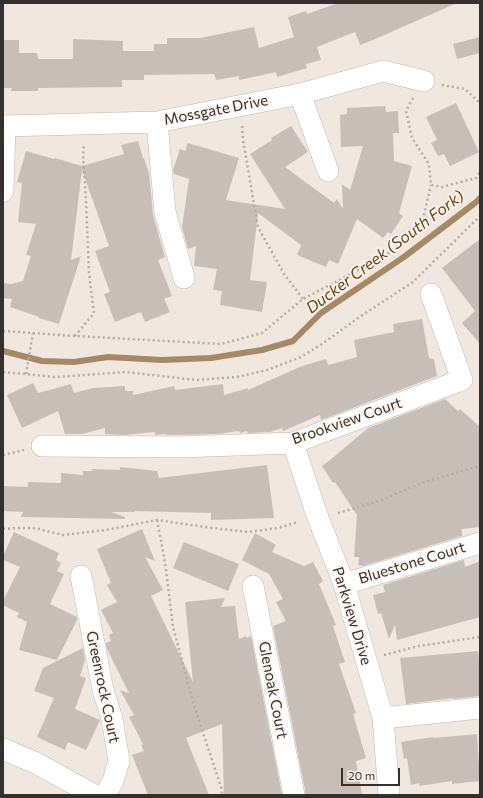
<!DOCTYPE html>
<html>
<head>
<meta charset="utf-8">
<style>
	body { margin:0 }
	#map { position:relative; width:483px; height:798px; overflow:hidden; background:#f0e7de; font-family:Commissioner,sans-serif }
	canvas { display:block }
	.frame { position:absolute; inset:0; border:4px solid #34302d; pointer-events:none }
	.scale { position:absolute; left:341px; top:768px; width:59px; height:18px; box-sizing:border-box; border:2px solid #34302d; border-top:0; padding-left:5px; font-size:12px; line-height:14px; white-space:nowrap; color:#34302d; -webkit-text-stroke:3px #fdf5ec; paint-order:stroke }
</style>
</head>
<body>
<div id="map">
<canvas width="483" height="798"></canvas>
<div class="frame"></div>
<div class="scale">20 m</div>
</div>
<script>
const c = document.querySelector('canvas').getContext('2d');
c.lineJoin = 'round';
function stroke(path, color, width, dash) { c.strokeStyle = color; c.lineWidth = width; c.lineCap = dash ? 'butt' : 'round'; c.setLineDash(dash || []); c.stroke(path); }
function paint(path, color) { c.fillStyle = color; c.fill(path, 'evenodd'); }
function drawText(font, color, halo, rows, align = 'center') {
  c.font = font + ' Commissioner,sans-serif'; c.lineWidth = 3; c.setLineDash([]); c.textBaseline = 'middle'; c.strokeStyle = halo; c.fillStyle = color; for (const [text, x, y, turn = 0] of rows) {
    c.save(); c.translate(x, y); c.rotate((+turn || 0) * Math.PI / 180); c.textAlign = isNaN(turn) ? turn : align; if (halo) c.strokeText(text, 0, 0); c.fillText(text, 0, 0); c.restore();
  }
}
stroke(new Path2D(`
	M3 351 42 361 74 362 108 357 162 360 211 358 262 350 293 341 321 313 404 257 475 203 480 198`), '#a78866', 6);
paint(new Path2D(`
	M338 3H457L373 40 360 45 355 32 317 47 321 60 306 64 307 68 277 77 276 72 239 80V76L216 80 214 74 144 75V80H122V87L38 88V91H11L12 88H3V40H19V53H37L38 59H73V39L123 41V51H154V44H167V38H200L254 27 259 48 294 37 288 17 306 11 307 14Z
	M480 37V53L457 59 453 44Z
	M456 103 479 152 450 166 444 154 438 156 431 143 437 140 426 117Z
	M385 106 386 112 398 111 399 133H393L394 161 412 166 399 213 403 216 391 234 388 232 383 238 357 219 338 264 329 260 326 267 297 255 301 245 258 213 250 280 267 282 262 312 220 305 222 291 213 290 217 269 194 266 196 246 188 249 182 227 189 179 174 174 173 170 180 149 185 151 188 143 239 158 226 200 285 209 250 154 272 140 271 138 291 126 308 152 285 167 334 203 337 199 343 209 342 184 350 190 363 146 341 147 340 115 347 114V108Z
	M138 141 143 158H144L149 173 153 215 165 257 158 260 172 296 164 299 170 312 145 322 141 312 115 322 104 294 110 292 95 251 109 246 82 170 71 260 81 256 59 324 39 318V317L10 307 12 299 3 298V283L11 284 23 281 31 256 26 255 36 224 18 222 22 183 17 182 26 151 54 159 55 158 82 166 124 154 121 145Z
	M480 239V344L462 323 475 311 442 268Z
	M422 319 429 358 434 359 437 376 321 420 320 415 283 431 282 428 270 432 248 433 247 431 240 433 239 431 216 434 179 435H166V434L155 435V432L124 435 105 434V428L82 434H65L58 411 22 428 7 395 33 383 38 393 71 384 74 393 93 388 125 386V391H133V395L174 386 175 390 223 384 224 395 248 388V390L302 366 326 359 328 365 357 357 354 340 394 332 393 324Z
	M445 399 458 411 460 409 480 427V527L462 529V536L363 566 358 565 359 557H354L357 515 335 482 333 483 322 466 330 460 368 428Z
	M267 465 274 518 211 520V513L134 511 135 512H111L125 517 124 519 21 517 23 512 3 511V486L28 487V482L61 483V473L83 475V471H92V469L120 470V467L157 471 159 478Z
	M142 529 155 561 145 557 163 590 151 596 193 682 185 602 225 598 221 607 235 606 239 639 246 636V638L251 636 282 795H224L222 724 186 738 209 795H148L132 755 144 751 141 745 143 744 129 717 134 715 120 690 129 693 107 649 106 643 111 641 109 635 113 633 101 610 117 602 107 585 111 583 97 549Z
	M14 532 59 553 56 560 61 563 57 571 64 574 50 604 77 617V620L57 660 19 650 27 622 17 617 19 613 3 605V601L20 567 3 560V556Z
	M255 533 276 545 272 552 304 566 313 562 323 581 319 584 336 625 333 626 345 662 339 664 356 713 353 714 366 758 356 761 362 795H306L273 626 286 621 276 602 283 599 269 574 242 560Z
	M184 542 239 564 228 591 173 568Z
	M464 560 465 567 480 561V617L397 640 395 625 389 639 381 613 378 614 373 595 385 592 383 585Z
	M83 648 85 660 80 676 86 678 75 709 100 720 86 750 68 742 65 750 37 737 54 698 34 691 43 668Z
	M478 651 480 671V696L453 699V698L406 704 400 658Z
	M477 734 480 781 452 784V781L419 786V783L411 785 407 758 404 759 401 742 433 737V738Z`), '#c7bfb7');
const minor = new Path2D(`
	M300 94 328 171
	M157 122 165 212 184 278
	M3 126 157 122 300 94 383 71 424 81
	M3 191 5 126
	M293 443 317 515 344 584 383 718 389 795
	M42 446 179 447 293 443 462 380 431 294
	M81 576 103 690 112 719 119 761 113 781 105 795
	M344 584 480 543
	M253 586 294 795
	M383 718 480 708
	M3 749 36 763 94 795`);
stroke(minor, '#bfb7af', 22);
stroke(new Path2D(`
	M442 85 465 89 480 103
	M413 98 406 111 412 138 429 164 431 185 442 187 476 178 480 172
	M242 126 243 140 258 227 284 274 303 299
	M3 331 75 336 221 344 262 333 303 299 385 256 421 227 431 185
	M75 336 94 313 89 273 86 201 83 155 84 144
	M3 372 56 377 126 372 196 380 237 377 267 370 301 357 322 344 361 316 413 282 480 216
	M26 374 33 333
	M3 455 24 450
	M338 513 379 501 421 483 480 466
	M157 520 165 562 173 627 195 709 222 790V795
	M3 529 18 528H35L63 535 106 530 157 520 212 528 248 532 278 528 298 522
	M384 655 419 646 480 637`), '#b3aca5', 2.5, [2, 3]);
stroke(minor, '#fff', 21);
drawText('15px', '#34302d', '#fdf5ec', [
	["Mossgate Drive",216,110,-11],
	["Brookview Court",347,421,-19],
	["Bluestone Court",412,563,-17],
	["Parkview Drive",352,616,73],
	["Greenrock Court",103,687,78],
	["Glenoak Court",273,690,79]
]);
drawText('italic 16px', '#624217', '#fdf5ec', [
	["Ducker Creek (South Fork)",385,252,-37]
]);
</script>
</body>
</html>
